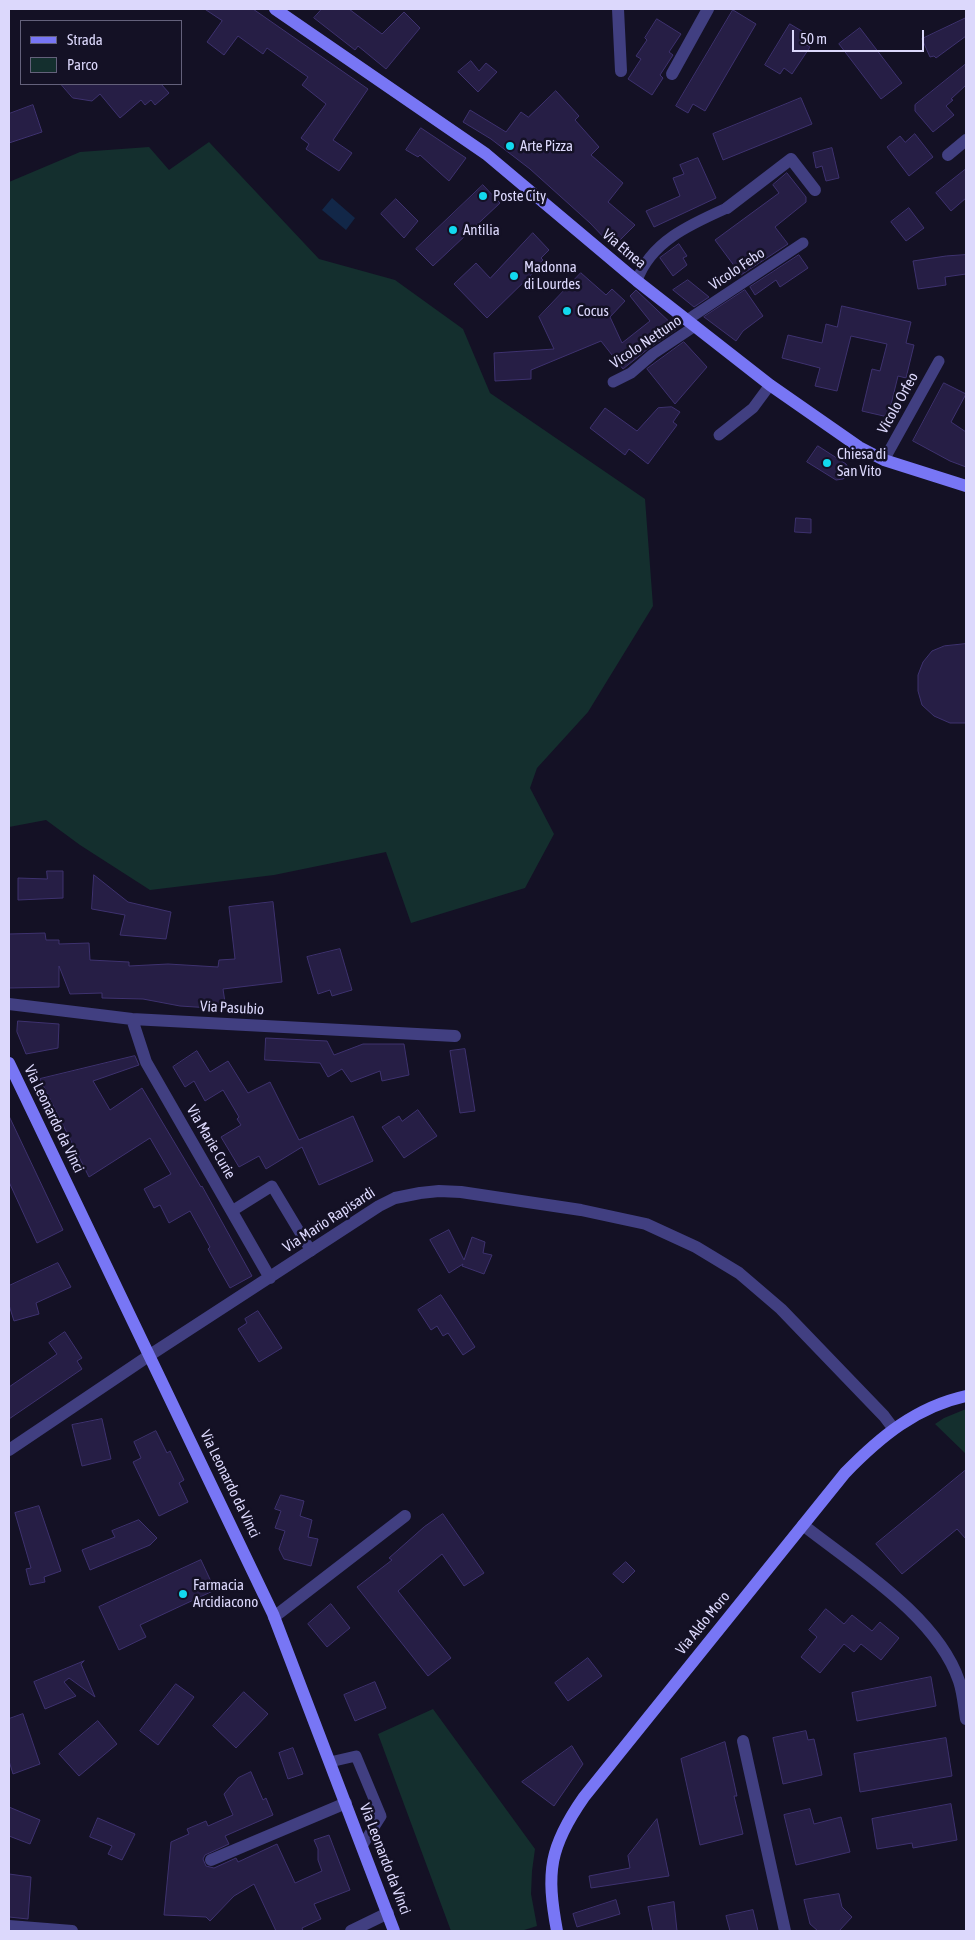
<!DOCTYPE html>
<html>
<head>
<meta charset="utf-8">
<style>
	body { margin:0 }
	#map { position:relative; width:975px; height:1940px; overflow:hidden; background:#141125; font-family:"Asap Condensed",sans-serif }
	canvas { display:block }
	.frame { position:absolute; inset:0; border:10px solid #dcd8fc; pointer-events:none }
	.legend { position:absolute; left:20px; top:20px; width:162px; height:65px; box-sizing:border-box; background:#141125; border:1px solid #64617b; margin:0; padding:6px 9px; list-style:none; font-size:15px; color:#dcd8fc }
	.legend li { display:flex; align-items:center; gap:10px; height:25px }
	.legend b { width:25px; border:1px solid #64617b }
	.scale { position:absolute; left:792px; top:30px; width:132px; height:22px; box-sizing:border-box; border:2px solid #dcd8fc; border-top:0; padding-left:6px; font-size:15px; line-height:18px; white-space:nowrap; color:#dcd8fc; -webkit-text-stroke:4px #141125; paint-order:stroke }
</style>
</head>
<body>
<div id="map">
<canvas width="975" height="1940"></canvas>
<div class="frame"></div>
<ul class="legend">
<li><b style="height:6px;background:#7876f5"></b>Strada</li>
<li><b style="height:14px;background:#142f2e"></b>Parco</li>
</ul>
<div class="scale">50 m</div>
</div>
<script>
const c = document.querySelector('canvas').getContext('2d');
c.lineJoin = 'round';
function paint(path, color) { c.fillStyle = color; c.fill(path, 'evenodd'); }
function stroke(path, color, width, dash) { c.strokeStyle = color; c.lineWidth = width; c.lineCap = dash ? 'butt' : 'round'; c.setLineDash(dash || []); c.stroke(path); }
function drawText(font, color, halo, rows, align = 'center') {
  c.font = font + ' "Asap Condensed",sans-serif'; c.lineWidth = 5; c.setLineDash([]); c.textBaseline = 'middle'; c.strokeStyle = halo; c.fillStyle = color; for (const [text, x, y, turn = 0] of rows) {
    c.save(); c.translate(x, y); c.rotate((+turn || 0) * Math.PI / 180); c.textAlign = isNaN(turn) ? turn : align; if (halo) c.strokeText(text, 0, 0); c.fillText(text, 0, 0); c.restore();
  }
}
paint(new Path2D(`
	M209 142 319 259 395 280 463 329 490 393 645 499 653 606 588 712 537 768 530 788 554 834 525 888 411 923 386 852 274 875 150 890 80 845 46 820 9 827V182L80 152 149 147 169 170Z
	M966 1409V1454L935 1424 944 1418Z
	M433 1709 535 1849 532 1871 531 1894 537 1926 521 1931H451L378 1734Z`), '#142f2e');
paint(new Path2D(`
	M332 198 355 218 346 230 322 210Z`), '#122748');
const building = new Path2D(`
	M205 9H253L368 89 333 140 352 153 339 171 306 149 309 144 301 138 326 104 302 85 308 77 267 48 263 54 238 36 224 55 207 42 222 21Z
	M322 9H349L382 34 404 12 420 28 386 69 358 46 355 50 314 18Z
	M733 10 756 24 705 111 693 104 688 113 676 106Z
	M966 18V36L936 58 934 56 930 57 922 39Z
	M657 19 681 34 669 52 673 55 660 75 663 78 652 95 628 79 641 59 636 56 647 40 645 38Z
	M790 24 805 33 800 41 810 47 792 74 784 68 780 74 765 65Z
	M860 28 902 83 881 99 839 44Z
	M471 61 479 71 486 63 497 72 478 92 458 72Z
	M966 64V85L951 99 953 100 946 106 954 115 933 132 915 111V105Z
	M61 84H161L169 93 155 105 151 100 145 105 141 100 120 118 100 94 92 101 73 98Z
	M556 91 579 116 575 120 599 147 591 155 623 183 608 202 635 225 616 244 614 242 611 245 590 223 530 169 491 139 463 122 470 110 506 132 521 112 528 117Z
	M801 98 812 124 723 160 713 134Z
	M33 105 42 132 9 143V114Z
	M421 128 466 158 449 181 420 155 418 157 406 150Z
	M915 134 933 157 909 176 887 147 900 136 905 142Z
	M832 148 839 178 826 181 822 166 816 168 813 153Z
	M698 158 716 198 654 227 646 211 680 196 673 178 684 174 680 165Z
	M966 169V198L951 211 936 193Z
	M787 173 806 197V202L775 227 788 244 741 275 715 240 779 193 773 185Z
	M483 185 500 203 433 266 416 249Z
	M396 199 418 221 404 238 381 214Z
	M909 208 924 228 906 241 891 222Z
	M533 233 549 250 541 258 543 260 533 269 535 271 487 318 454 284 476 263 490 278Z
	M679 244 687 256 683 258 687 265 673 276 660 258Z
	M799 255 808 268 780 287 776 280 755 295 750 287Z
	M966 255V274L945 277 946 285 918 289 913 261 946 256Z
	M581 273 606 295 612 289 625 301 610 317 622 343 650 321 630 296 636 290 677 329 649 348 623 369 601 341 531 370V379L495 381 494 353 554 349 539 317Z
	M688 280 709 297 694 307 673 290Z
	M745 290 763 316 743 331 736 341 704 317Z
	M842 306 911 322 906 343 914 345 906 378 898 376 888 417 862 411 872 369 880 371 887 344 851 336 837 391 815 386 820 368 782 358 788 335 822 343 826 324 837 327Z
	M684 342 707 367 675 404 647 369Z
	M944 383 966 394 951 422 966 432V467L950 461 913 441Z
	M672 407 680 412 673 422 677 425 648 464 629 449 625 455 590 428 605 408 637 431 658 408Z
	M818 446 846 464 849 469 848 475 843 479 836 480 807 462Z
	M796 518 811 519V533L795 532Z
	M966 644V723H950L934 716 922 705 918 691V675L923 662 932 651 944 646Z
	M47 871H63V898L18 900V878L47 879Z
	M94 875 128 902 171 912 166 939 120 935 125 915 92 909Z
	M273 902 282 982 223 989 226 1009 180 1006 143 999 102 998V993L70 994 59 966V987L9 988V934L45 933 46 940H59V944L89 943 90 960 129 962V966L168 964 218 967 219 960 235 959 229 907Z
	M340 949 352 990 332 996 330 990 318 994 307 957Z
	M18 1021 59 1024 58 1048 26 1054 17 1032Z
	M266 1038 327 1041 334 1055 363 1044H404L409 1075 382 1081 380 1071 351 1082 342 1069 328 1077 320 1063 265 1060Z
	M465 1049 475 1111 460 1113 450 1051Z
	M197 1051 210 1072 228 1061 248 1093 270 1082 299 1140 353 1116 373 1161 319 1185 302 1147 266 1169 259 1156 239 1167 221 1137 241 1125 237 1119 239 1117 223 1090 205 1101 194 1081 185 1087 173 1067Z
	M135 1056 139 1065 93 1081 110 1110 142 1088 201 1187 202 1186 252 1276 230 1288 208 1249 210 1247 190 1211 169 1223 160 1205 154 1208 144 1189 171 1174 150 1138 89 1177 40 1079Z
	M418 1110 437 1136 404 1158 382 1127 399 1116 402 1121Z
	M9 1116 63 1230 37 1243 9 1182Z
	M449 1230 464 1260 472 1237 485 1242 483 1253 492 1255 484 1274 462 1266 463 1264 449 1273 430 1240Z
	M58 1263 71 1287 36 1303 39 1314 14 1321 9 1305V1286Z
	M441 1295 475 1347 463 1355 448 1333 443 1336 437 1326 431 1330 418 1310Z
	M258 1311 282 1348 259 1362 238 1329 247 1323 245 1319Z
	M65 1332 82 1358 77 1361 82 1369 9 1419V1387L57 1354 49 1343Z
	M102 1419 111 1459 82 1466 72 1425Z
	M156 1431 167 1453 170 1451 184 1480 179 1483 188 1502 159 1516 133 1462 141 1458 134 1442Z
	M966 1470V1539L957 1529 902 1574 876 1544Z
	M281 1495 304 1501 300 1516 312 1520 308 1537 318 1539 311 1566 284 1559 279 1549 285 1531 275 1528 281 1511 275 1509Z
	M39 1506 61 1571 44 1577 45 1582 30 1585 26 1569 31 1568 15 1513Z
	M443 1514 484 1573 464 1586 442 1554 398 1591 451 1658 428 1676 357 1587 392 1560 389 1558 424 1527Z
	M139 1520 157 1538 150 1545 90 1570 82 1550 115 1537 112 1531Z
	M201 1560 215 1590 140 1625 146 1637 119 1650 99 1607Z
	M626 1562 635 1571 623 1583 613 1574Z
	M331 1604 350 1628 327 1647 308 1624Z
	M826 1609 844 1624 852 1615 872 1631 880 1622 899 1638 881 1660 861 1644 854 1652 844 1644 820 1673 801 1657 817 1637 809 1630Z
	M588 1658 602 1676 568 1701 555 1683Z
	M84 1661 81 1664 95 1697 69 1678 64 1682 76 1696 45 1709 34 1682Z
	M931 1677 936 1706 857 1721 852 1693Z
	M375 1682 386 1708 355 1721 344 1695Z
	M176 1684 194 1697 158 1745 140 1731Z
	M244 1692 268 1714 236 1748 213 1726Z
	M23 1714 40 1764 13 1774 9 1761V1719Z
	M98 1721 117 1744 79 1776 59 1754Z
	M806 1731 808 1740 814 1739 822 1775 783 1784 773 1738Z
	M946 1738 952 1776 860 1792 854 1754Z
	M725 1742 737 1796H734L743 1834 700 1845 681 1759Z
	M572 1746 583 1764 554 1806 522 1782Z
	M293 1748 303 1774 288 1779 279 1753Z
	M251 1772 263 1800 266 1798 273 1815 225 1836 229 1844 205 1855 203 1859 206 1866 214 1868 236 1858 238 1862 277 1844 295 1883 322 1871 318 1860V1849L314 1840 329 1835 350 1890 314 1904 321 1919 302 1928 303 1931H276L254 1884 234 1896 210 1921 206 1917 164 1915 171 1842 189 1834 187 1829 206 1821 208 1826 233 1815 224 1794 238 1778Z
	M951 1804 957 1840 913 1848 912 1843 877 1849 872 1819Z
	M9 1807 40 1820 30 1844 9 1836Z
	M810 1809 814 1824 841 1817 850 1852 796 1865 784 1815Z
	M98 1818 135 1834 122 1860 108 1854 112 1846 90 1837Z
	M657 1819 669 1876 591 1888 589 1876 630 1868 628 1856Z
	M9 1874 31 1877 28 1919 9 1917Z
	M839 1894 842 1907 852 1917 839 1931H818L810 1924 804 1900Z
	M616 1900 620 1914 577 1927 573 1914Z
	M674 1902 677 1931H653L648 1907Z
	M753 1910 758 1931H730L726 1916Z`);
paint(building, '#261e45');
stroke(building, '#3e326f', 1);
stroke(new Path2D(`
	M637 281C650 242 691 224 727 208
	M687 320 803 243
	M613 382 631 373 653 354 695 326
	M719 435 753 408 770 385
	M884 460 939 361
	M232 1211 272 1186 311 1251
	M330 1762 356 1756 381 1816 362 1846`), '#413f81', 11);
stroke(new Path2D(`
	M618 9 621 71
	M672 74 708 9
	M948 155 966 140
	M727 208 791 159 815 190
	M9 1004 132 1019 455 1036
	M132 1019 146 1062 270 1278
	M9 1450 150 1355 379 1206 395 1198 420 1193 439 1191 461 1192 581 1210 646 1224 696 1247 739 1273 781 1309 884 1416 893 1428
	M803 1525C855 1566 937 1616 959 1681 963 1693 964 1707 966 1719
	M274 1617 405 1516
	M743 1741 785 1931
	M211 1860 346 1803
	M9 1926 72 1931
	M351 1931 388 1913`), '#413f81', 12);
stroke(new Path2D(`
	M275 9 486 154 637 281 770 385 859 447 884 460 966 486
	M9 1063 273 1614 394 1931
	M557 1931C546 1872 549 1847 584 1797L845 1473C880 1437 916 1407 966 1396`), '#7876f5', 12);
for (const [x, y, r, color] of [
	[510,146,5,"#12d9ee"],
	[483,196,5,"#12d9ee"],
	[453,230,5,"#12d9ee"],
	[514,276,5,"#12d9ee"],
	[567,311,5,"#12d9ee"],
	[827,463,5,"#12d9ee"],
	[183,1594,5,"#12d9ee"]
]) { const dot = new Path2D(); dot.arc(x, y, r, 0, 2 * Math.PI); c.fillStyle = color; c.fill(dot); stroke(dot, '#141125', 2); }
drawText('15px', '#dcd8fc', '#141125', [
	["Arte Pizza",520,146],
	["Poste City",493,196],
	["Antilia",463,230],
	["Madonna",524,267],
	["di Lourdes",524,284],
	["Cocus",577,311],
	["Chiesa di",837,454],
	["San Vito",837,471],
	["Farmacia",193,1585],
	["Arcidiacono",193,1602]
], 'left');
drawText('15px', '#dcd8fc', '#141125', [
	["Via Etnea",624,249,40],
	["Vicolo Febo",737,269,-34],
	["Vicolo Nettuno",646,342,-34],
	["Vicolo Orfeo",898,403,-61],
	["Via Pasubio",232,1008,3],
	["Via Leonardo da Vinci",54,1119,64],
	["Via Marie Curie",211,1142,60],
	["Via Mario Rapisardi",329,1220,-33],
	["Via Leonardo da Vinci",230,1484,64],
	["Via Aldo Moro",703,1623,-51],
	["Via Leonardo da Vinci",385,1859,69]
]);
</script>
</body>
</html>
